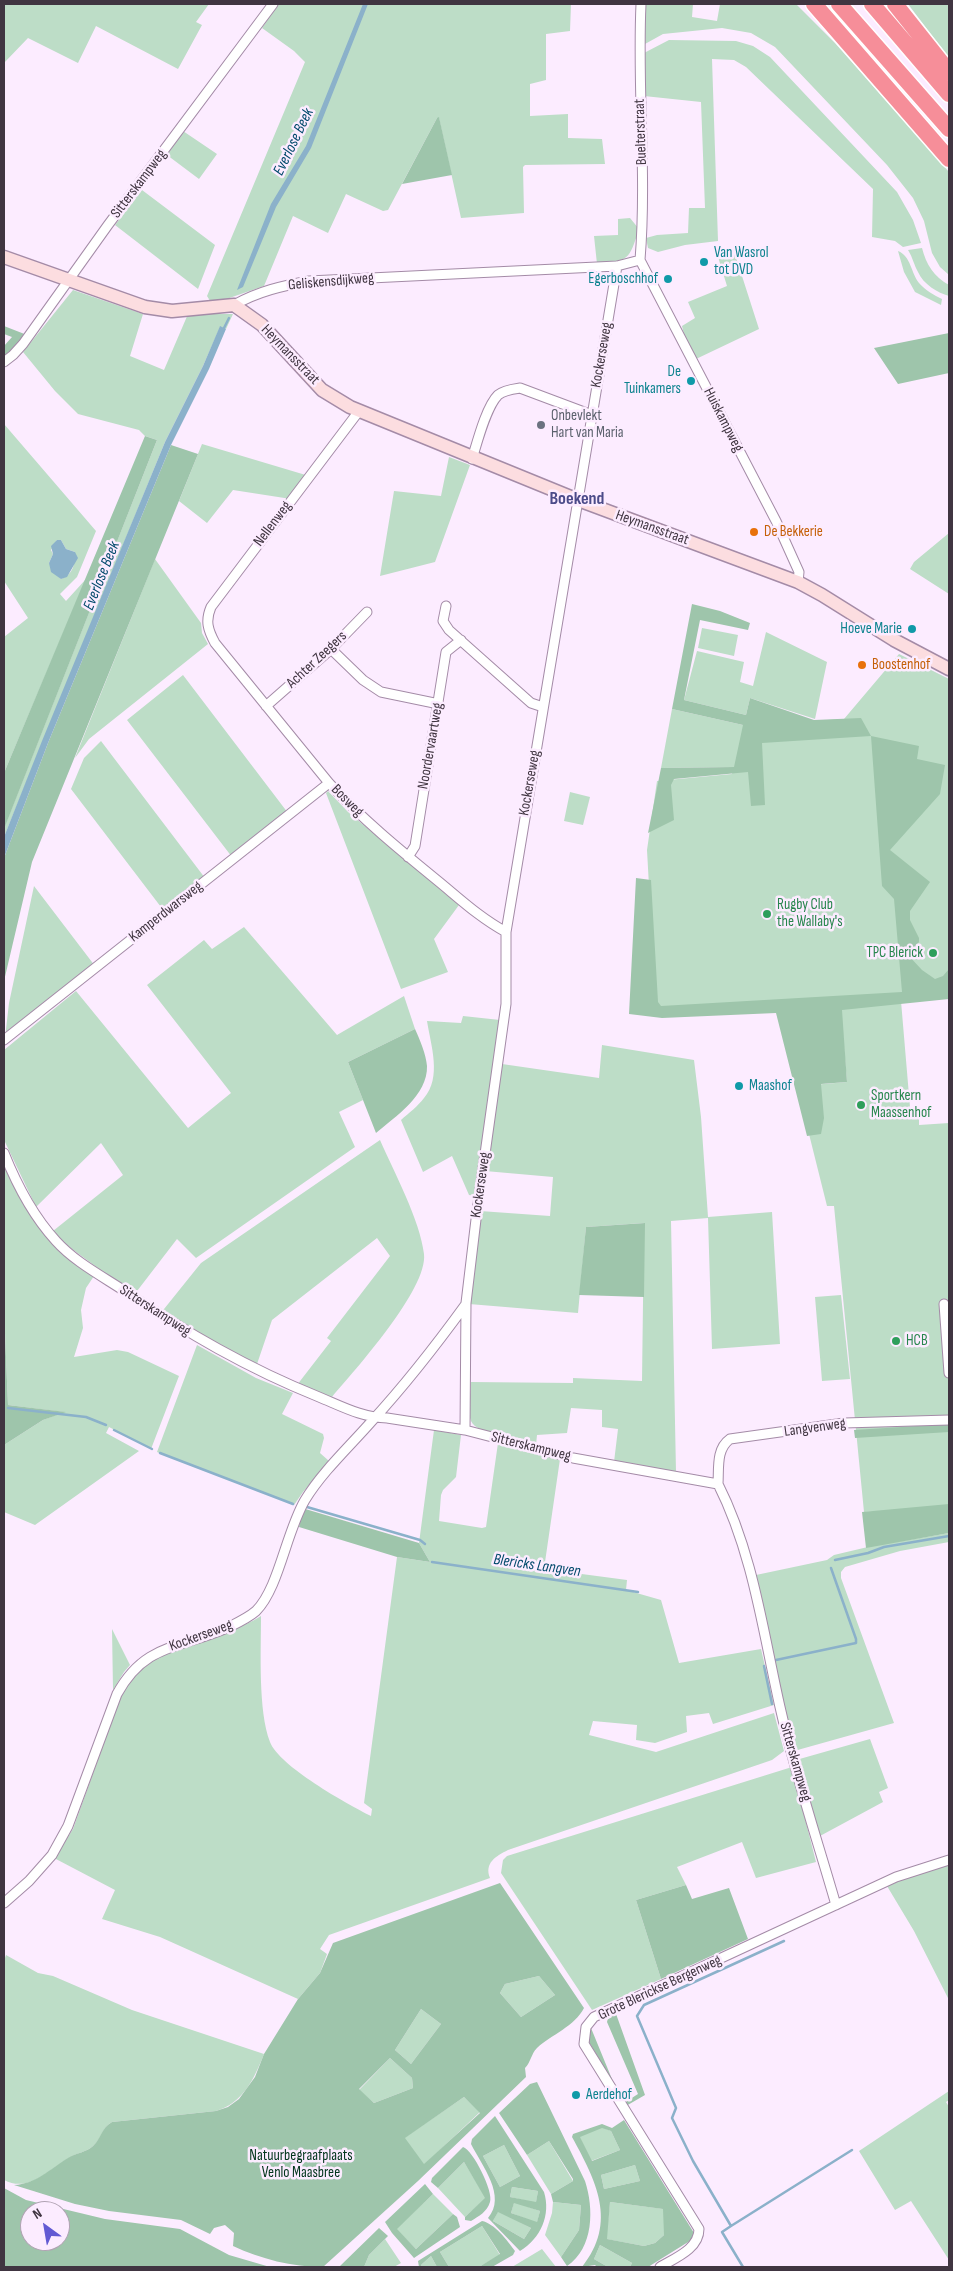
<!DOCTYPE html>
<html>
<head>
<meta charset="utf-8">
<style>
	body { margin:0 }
	#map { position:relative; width:953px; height:2271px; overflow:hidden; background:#fcecff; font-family:"Sofia Sans Condensed",sans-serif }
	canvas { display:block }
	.frame { position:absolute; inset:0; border:5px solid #403541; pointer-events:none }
	.north { position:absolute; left:20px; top:2201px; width:50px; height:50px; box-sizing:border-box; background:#fcecff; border:1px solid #b1a3b3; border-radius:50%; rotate:328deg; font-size:14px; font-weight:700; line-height:20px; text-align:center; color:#403541 }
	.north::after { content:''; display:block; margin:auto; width:18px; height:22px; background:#625ad3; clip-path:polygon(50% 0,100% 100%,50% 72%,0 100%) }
</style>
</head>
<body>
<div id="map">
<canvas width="953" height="2271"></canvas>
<div class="frame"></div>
<div class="north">N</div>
</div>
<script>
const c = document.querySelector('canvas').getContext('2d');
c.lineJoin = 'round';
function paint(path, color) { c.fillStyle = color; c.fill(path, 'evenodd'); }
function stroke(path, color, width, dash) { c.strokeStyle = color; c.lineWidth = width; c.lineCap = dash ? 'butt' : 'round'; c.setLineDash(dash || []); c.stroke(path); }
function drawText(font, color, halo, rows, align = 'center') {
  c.font = font + ' "Sofia Sans Condensed",sans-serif'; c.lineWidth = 5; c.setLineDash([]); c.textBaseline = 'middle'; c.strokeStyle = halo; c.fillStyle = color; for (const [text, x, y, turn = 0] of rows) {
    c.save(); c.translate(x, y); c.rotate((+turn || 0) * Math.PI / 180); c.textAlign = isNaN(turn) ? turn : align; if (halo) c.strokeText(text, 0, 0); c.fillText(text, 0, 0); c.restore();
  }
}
paint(new Path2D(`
	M4 4H209L196 22 202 25 178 69 96 26 78 63 28 38 4 63Z
	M278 4H571L570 31 546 34V80L530 84V116L568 114V138L602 139 605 164 525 165 523 167 524 213 461 218 439 118H437L388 210 383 211 346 194 328 233 293 216 264 286 212 304 207 296 305 62 294 51 262 28Z
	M645 4H693L692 17 717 21 720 4H796L835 43 949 172V275L940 267 932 253 924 221 913 198 887 165 775 47 751 33 722 28 663 34 645 44Z
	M908 4H949V58Z
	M669 40 736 41 753 46 770 57 897 192 913 220 921 243 903 247 895 241 872 237 873 189 746 67 734 60 712 59 718 241 685 245 658 252 648 248 646 238 657 235 688 233 689 208H705L701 102 644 96V53Z
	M183 131 217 154 199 179 167 155Z
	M142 190 215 245 198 289 115 225Z
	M630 218 639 229C629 260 629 261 597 264L594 236 618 235V219Z
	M733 248 759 329 696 359 685 339 682 326 695 318 688 302 727 286 718 257 719 251Z
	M922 248C926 264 934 277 949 285V296C938 293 923 284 918 272 914 265 913 258 908 250Z
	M898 251C911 256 911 273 919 283 926 291 934 295 942 299L941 305 915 292 904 272Z
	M73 290 143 314 130 356 164 370 188 314H233L226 329 220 327 203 366 165 442 4 837V828L157 440 145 436 139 430 78 414 55 391 23 352Z
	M4 424 96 531 77 577 60 594 66 601 86 579 4 773V637L28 618 4 581ZM57 540H61L66 549 75 552C75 565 73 574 61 579L49 563 53 554 51 550Z
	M202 444 309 476 291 499 233 490 207 523 179 501Z
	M449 457 470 465 435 562 380 576 394 491 441 496Z
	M949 533V594L910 569 914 562Z
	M155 559 201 623 202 633 208 644 89 739 75 758Z
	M702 628 738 635 734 656 698 648Z
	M766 632 827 662 815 719 750 698 746 715 684 700 697 651 744 662 740 682 753 686Z
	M899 654 949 679V997L901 1001 911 1119 919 1118V1125L949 1123V1508L864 1512 834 1206H827L809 1134 812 1085 847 1082 840 1000 656 1012 647 850 657 781 732 774 733 767 661 768 672 709 743 725 844 719Z
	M183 675 288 813 232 857 127 720Z
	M101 741 205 878 164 911 71 789 84 758Z
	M328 791 348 812 459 905 434 939 448 972 401 989 326 793Z
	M570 792 590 797 583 825 564 821Z
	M34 886 95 966 5 1038 9 1003Z
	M244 927 337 1035 404 996 415 1029 348 1062 363 1100 339 1112 355 1147 196 1258 177 1239 134 1295 64 1243 53 1231 123 1175 101 1143 36 1207 5 1142 4 1050 76 991 188 1128 231 1093 147 985 204 940 212 949Z
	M463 1016 500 1020 474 1196 469 1195 452 1156 423 1172 401 1120C409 1113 418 1106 424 1098 442 1077 431 1046 427 1021L461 1023Z
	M602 1045 694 1060 701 1117 708 1217 772 1212 780 1344 712 1349 708 1218 671 1221 676 1472 614 1462 618 1429 602 1427V1410L571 1408 567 1433 537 1435 536 1445C522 1441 477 1435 471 1421 467 1411 471 1393 471 1382L573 1383V1378L642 1381 644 1223 586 1227 578 1313 469 1304 480 1211 550 1216 553 1177 485 1171 502 1064 599 1078Z
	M380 1140C394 1172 420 1220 424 1254 428 1289 355 1370 332 1397L297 1385 331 1341 327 1338 390 1256 377 1238 272 1320 256 1367 160 1314 201 1263Z
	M4 1161 45 1235 60 1251 94 1276 86 1288 81 1310 83 1328 74 1357 117 1350 128 1352 179 1376 151 1449 109 1427 106 1433 139 1451 35 1525 4 1512V1445L43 1420 64 1412 8 1405 4 1309Z
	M841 1295 850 1379 822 1381 815 1297Z
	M197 1345 256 1378 293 1393 282 1414 323 1434 324 1438 320 1453 329 1461 303 1492 294 1505 157 1452Z
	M434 1430 461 1435 456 1477 443 1490 441 1495 439 1521 482 1528 486 1527 498 1443 560 1459 544 1569 627 1580 626 1590 661 1600 679 1663 761 1649 774 1705 713 1724 709 1713 686 1716 687 1732 655 1743 636 1740 637 1725 593 1721 589 1735 656 1752 774 1713 784 1751 772 1760 508 1850C496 1856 484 1863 490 1878L329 1935 320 1949 327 1954 320 1973 298 1999 160 1937 102 1919 115 1890 54 1858 73 1829 124 1687C129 1681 133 1674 139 1668 165 1643 227 1638 261 1616 261 1650 258 1711 270 1742 279 1766 347 1804 371 1816L372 1809 364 1803 397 1557 430 1562 419 1543Z
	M949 1533V1542L900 1551 845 1567 841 1572V1578L894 1723 794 1751 756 1575 827 1560 834 1555 872 1546Z
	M112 1629 130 1665 124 1672 113 1690Z
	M870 1739 888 1788 879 1792 883 1802 820 1836 796 1760Z
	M792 1767 816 1862 756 1878 742 1842 677 1867 686 1885 636 1900 661 1979 592 2010 501 1873 503 1860 507 1856Z
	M949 1865V2000L914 1931 887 1886 922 1872Z
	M6 1955 38 1973 53 1976 132 2010 264 2054C254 2079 243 2103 216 2111L112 2122C101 2128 102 2139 93 2146 87 2152 76 2153 69 2158 48 2170 29 2193 4 2180V1961Z
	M539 1976 555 1995 521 2017 500 1993 505 1984Z
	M421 2009 441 2024 411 2064 395 2050Z
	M390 2058 412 2078 413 2088 374 2103 359 2090Z
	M949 2091V2100L946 2102 949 2107V2260L911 2201 895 2210 859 2151Z
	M464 2097 480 2112 424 2165 404 2138Z
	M602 2127 611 2131 620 2150 591 2161 579 2136Z
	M549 2141 573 2181 551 2194 527 2155Z
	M504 2145 520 2176 500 2187 483 2156Z
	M464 2162 486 2198 465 2217 438 2188Z
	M635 2165 640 2181 604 2189 601 2175Z
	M512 2187 538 2191 536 2203 510 2197Z
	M433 2194 453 2214 416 2249 396 2229Z
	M514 2202 540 2211 537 2223 511 2213Z
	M553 2202 581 2205 579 2230 561 2257 545 2235 552 2213Z
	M610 2202 664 2209V2235L655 2243 644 2246 606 2239Z
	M498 2211 531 2228 524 2239 493 2221Z
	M482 2226 500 2255 479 2267H449L440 2252Z
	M385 2239 401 2263 394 2267H364L369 2255Z
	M600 2245 632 2263 630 2267H608L594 2259Z
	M542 2249 556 2267H512Z
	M431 2256 437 2267H422L421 2265Z`), '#bdddc7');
paint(new Path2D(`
	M439 117 452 175 402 184 437 118Z
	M4 326 27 335 4 357V346L12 337 4 334Z
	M949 333V373L898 384 874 348Z
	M145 436 157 440 4 829V773Z
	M171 445 198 454 32 862 4 981V858L48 743Z
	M692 604 720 611 750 623 748 630 700 620 684 700 746 715 750 698 814 720 861 718 871 736 919 746 917 759 945 765 940 794 890 850 930 882 910 911V920L919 938V942L908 955 922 970 935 979 943 976 949 969V999L842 1010 847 1082 821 1084 824 1118 821 1134 807 1136 776 1013 662 1018 629 1014 636 878 651 880 658 1002 661 1006 902 992 894 899 882 886 871 736 762 743 765 805 751 806 748 772 674 779 671 785 674 820 648 833 661 768 734 767 743 725 672 709Z
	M415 1029C420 1040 426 1054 427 1066 428 1095 395 1117 376 1133L348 1062Z
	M645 1223 644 1297 579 1295 586 1227Z
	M4 1309 8 1405 66 1412 43 1420 4 1445Z
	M949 1424V1432L855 1438 854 1430Z
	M949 1504V1533L866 1548 862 1512Z
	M302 1508 419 1543 430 1562 397 1557 299 1527Z
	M500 1883 584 2008C575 2026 551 2035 537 2048 531 2054 531 2062 525 2068L526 2077 418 2181 323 2267C292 2267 261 2259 233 2246L234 2233 225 2225 214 2228 210 2234 181 2220 109 2211 75 2204 14 2185C36 2184 50 2169 68 2158 76 2153 87 2152 93 2146 101 2139 101 2128 112 2122L216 2111 228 2107 239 2099 255 2077 264 2054 298 1999 320 1973 333 1943ZM539 1976 555 1995 521 2017 500 1993 505 1984ZM421 2009 441 2024 411 2064 395 2050ZM390 2058 412 2078 413 2088 374 2103 359 2089ZM464 2097 480 2113 424 2164 405 2138Z
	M686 1885 692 1899 729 1888 748 1939 661 1979 636 1900Z
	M615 2011 645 2095 626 2106 624 2103 638 2094 607 2022 609 2014Z
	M591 2028 614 2084 589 2042 588 2035Z
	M537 2082 585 2181C594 2208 594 2248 567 2266L561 2257 579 2230 581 2205 553 2202 551 2194 573 2181V2179L549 2141 527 2155 499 2113 530 2084Z
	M495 2116 544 2192C551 2215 541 2238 520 2251L488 2218C507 2196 482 2166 471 2144L472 2139ZM504 2145 520 2176 500 2187 483 2156ZM512 2187 538 2191 536 2202 510 2197ZM514 2203 540 2211 537 2222 511 2213ZM498 2212 531 2228 524 2239 493 2221Z
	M624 2120 694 2233 693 2239 648 2267H630L632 2263 600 2245 594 2259 608 2267H597L595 2265 582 2267C618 2222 596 2181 572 2137L573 2134 602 2124 612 2128ZM602 2128 611 2131 620 2150 592 2161 580 2137ZM635 2165 640 2181 604 2189 601 2175ZM610 2202 663 2209 664 2235 655 2243 644 2246 607 2239Z
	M463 2147C473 2150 494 2192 490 2202 487 2212 479 2216 471 2221L465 2220V2217L485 2198 464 2162 438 2188 431 2182 432 2178Z
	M425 2184 433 2194 397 2229 416 2249 453 2214 457 2217 460 2227 414 2258 392 2233 385 2222Z
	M4 2188 26 2200 105 2219 180 2229 229 2255 270 2267H4ZM30 2211H60V2241H30Z
	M482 2221C494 2223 508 2241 515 2251L513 2255 492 2267H479L500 2254 482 2226 440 2252 449 2267H437L431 2256 421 2265 422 2267H419L418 2261Z
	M379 2228 388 2236 369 2255 364 2267H339Z`), '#9ec5ab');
paint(new Path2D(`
	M363 4H368L311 148 276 207 243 287 237 290 271 204 306 146Z
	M220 326 226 329 209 369 171 445 48 743 4 858V837L42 741 165 442 203 366Z
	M57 540H61L66 549 75 552 78 558 67 577 61 579 51 572 49 563 53 554 51 546Z`), '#8bb1ca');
stroke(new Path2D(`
	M223 330 229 318
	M8 1408 86 1417 106 1425
	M114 1430 152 1449
	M160 1453 293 1504
	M307 1507 420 1540 425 1544
	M835 1560 868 1553 884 1547 949 1536
	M432 1562 638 1592
	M776 1660 856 1643V1639L831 1568
	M764 1666 772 1704
	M784 1941 644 2005 637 2016 676 2108 672 2118 693 2161 731 2226 852 2150
	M731 2226 722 2232 743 2267`), '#8bb1ca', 2.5);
const street = new Path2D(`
	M640 260 776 521 799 572 798 582
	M640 260C647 174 637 89 641 4
	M234 305C259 291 282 286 309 281L617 266 640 260
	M4 362 13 355 23 344 108 225 273 4
	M359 411 211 607C205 621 208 630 215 643L329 783C362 819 400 850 438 881 460 899 480 918 506 932
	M472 459C477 443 486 407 498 395 504 390 513 389 520 388L592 415
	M446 606 443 621 449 630 531 703 543 707
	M331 649 363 680 381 692 439 704
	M266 706 331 649 367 612
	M408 857 415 846 446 652 461 640
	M4 1040 329 783
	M4 1153C16 1183 33 1216 56 1241 74 1261 100 1275 123 1290 187 1333 247 1368 319 1397 341 1406 363 1418 387 1418L465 1430 573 1458 718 1484
	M944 1304 949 1373
	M465 1430 466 1303 477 1211 506 1004V932L617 266
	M718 1484C753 1553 763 1632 780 1707 795 1774 817 1839 836 1905
	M718 1484C719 1468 716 1449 730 1439L844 1423 949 1420
	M4 1903 29 1881 52 1855 68 1826 117 1694C145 1643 179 1649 227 1628 237 1623 248 1618 256 1611 279 1588 286 1532 305 1500 322 1472 349 1447 371 1422 405 1385 437 1344 466 1304
	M660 2267C675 2258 699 2249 699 2229L584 2044 586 2027 594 2017 896 1877 949 1860`);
const secondary = new Path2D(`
	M4 257 145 307 172 311 234 305 262 325 322 390 350 407 578 500 798 582 822 595 894 640 949 669`);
const highway = new Path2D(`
	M814 4 949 159
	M839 4 949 129
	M872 4 949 94
	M895 4 949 72`);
stroke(street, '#a48ba7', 11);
stroke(secondary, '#a48ba7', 15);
stroke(highway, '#fff', 19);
stroke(street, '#fff', 9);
stroke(secondary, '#fcdde0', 12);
stroke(highway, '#f68e99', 16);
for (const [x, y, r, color] of [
	[704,262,5,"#0f9aa8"],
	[668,279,5,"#0f9aa8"],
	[691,381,5,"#0f9aa8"],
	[541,425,5,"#6b7280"],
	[754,532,5,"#e8710a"],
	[912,629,5,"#0f9aa8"],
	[862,665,5,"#e8710a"],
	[767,914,5,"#2e9e5b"],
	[933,953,5,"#2e9e5b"],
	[739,1086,5,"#0f9aa8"],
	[861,1105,5,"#2e9e5b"],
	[896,1341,5,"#2e9e5b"],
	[576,2095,5,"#0f9aa8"]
]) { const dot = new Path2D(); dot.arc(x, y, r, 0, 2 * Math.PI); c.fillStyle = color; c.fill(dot); stroke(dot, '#fcecff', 2); }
drawText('15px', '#403541', '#fcecff', [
	["Buelterstraat",641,132,-92],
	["Sitterskampweg",139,184,-53],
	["Geliskensdijkweg",331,282,-5],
	["Heymansstraat",290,355,46],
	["Kockerseweg",602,355,-80],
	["Huiskampweg",723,420,63],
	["Nellenweg",273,524,-53],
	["Heymansstraat",652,528,20],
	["Achter Zeegers",317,660,-43],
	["Noordervaartweg",431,746,-80],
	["Kockerseweg",530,783,-80],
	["Bosweg",347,801,45],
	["Kamperdwarsweg",166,912,-38],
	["Kockerseweg",481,1185,-82],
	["Sitterskampweg",155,1311,33],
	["Langvenweg",815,1428,-8],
	["Sitterskampweg",531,1447,14],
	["Kockerseweg",201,1636,-20],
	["Sitterskampweg",795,1762,74],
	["Grote Blerickse Bergenweg",660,1988,-25]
]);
drawText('15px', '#0d838f', '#fcecff', [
	["Van Wasrol",714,253],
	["tot DVD",714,270],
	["Egerboschhof",658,279,"right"],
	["De",681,372,"right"],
	["Tuinkamers",681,389,"right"],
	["Hoeve Marie",902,629,"right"],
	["Maashof",749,1086],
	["Aerdehof",586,2095]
], 'left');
drawText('15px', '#5b616d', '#fcecff', [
	["Onbevlekt",551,416],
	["Hart van Maria",551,433]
], 'left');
drawText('15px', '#c56008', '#fcecff', [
	["De Bekkerie",764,532],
	["Boostenhof",872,665]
], 'left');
drawText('15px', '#27864d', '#fcecff', [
	["Rugby Club",777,905],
	["the Wallaby's",777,922],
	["TPC Blerick",923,953,"right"],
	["Sportkern",871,1096],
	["Maassenhof",871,1113],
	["HCB",906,1341]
], 'left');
drawText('15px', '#01341b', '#fcecff', [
	["Natuurbegraafplaats",301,2156],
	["Venlo Maasbree",301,2173]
]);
drawText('italic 16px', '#00496b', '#fcecff', [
	["Everlose Beek",294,142,-64],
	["Everlose Beek",102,576,-68],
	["Blericks Langven",537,1566,8]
]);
drawText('bold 18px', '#4b4b89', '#fcecff', [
	["Boekend",577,499]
]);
</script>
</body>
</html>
